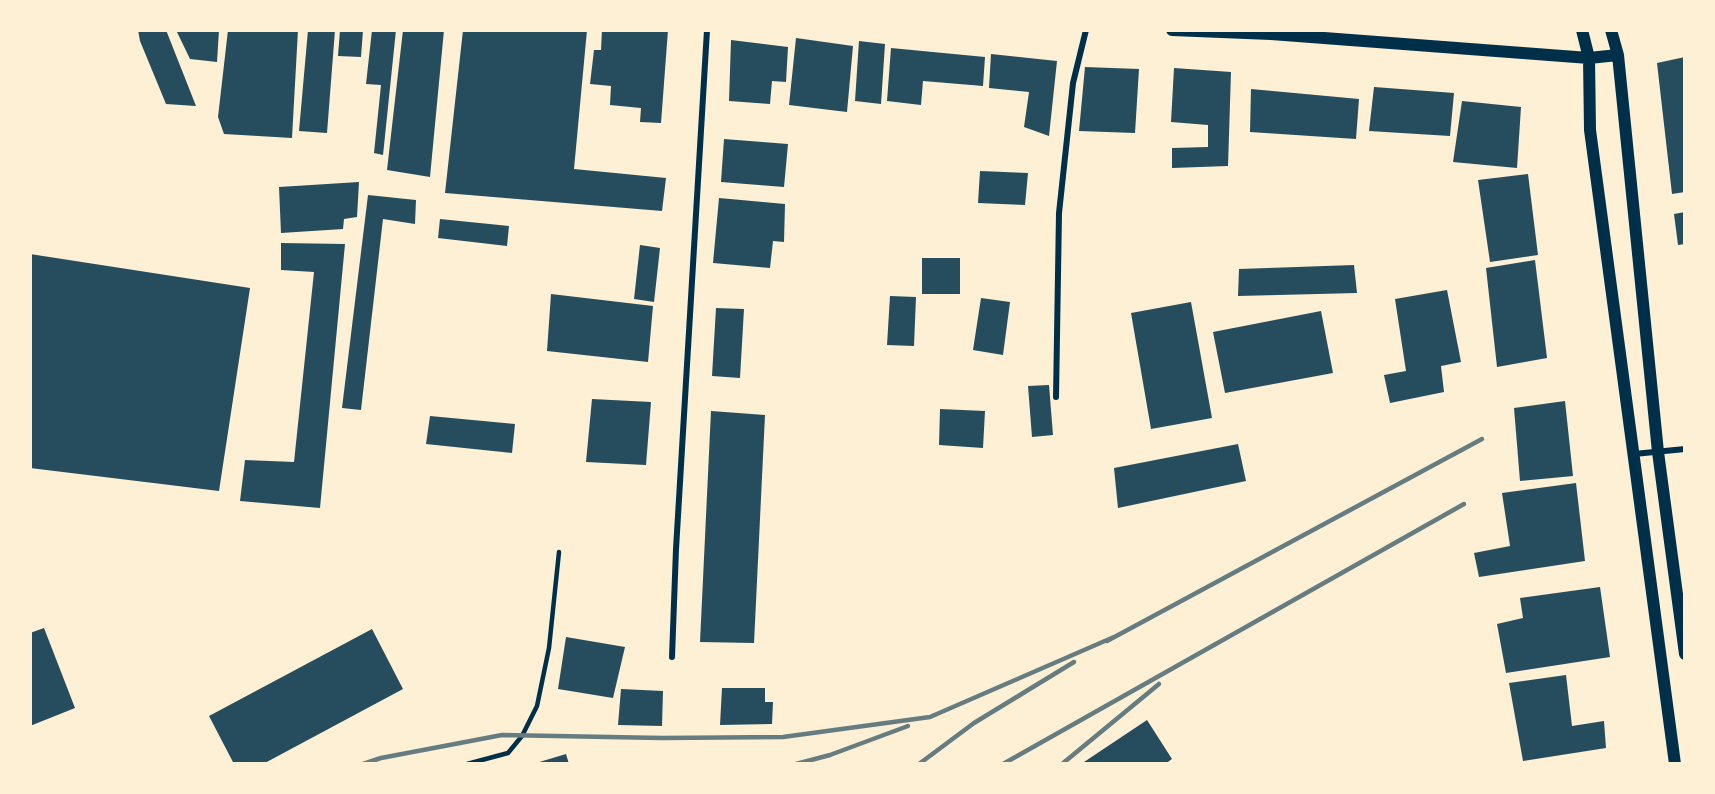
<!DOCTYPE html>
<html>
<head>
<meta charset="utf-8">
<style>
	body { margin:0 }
	#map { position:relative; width:1715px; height:794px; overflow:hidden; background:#fdf0d5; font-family:"Fira Sans Condensed",sans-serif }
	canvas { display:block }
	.frame { position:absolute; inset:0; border:32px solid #fdf0d5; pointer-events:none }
</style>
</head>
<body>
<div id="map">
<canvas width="1715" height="794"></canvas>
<div class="frame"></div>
</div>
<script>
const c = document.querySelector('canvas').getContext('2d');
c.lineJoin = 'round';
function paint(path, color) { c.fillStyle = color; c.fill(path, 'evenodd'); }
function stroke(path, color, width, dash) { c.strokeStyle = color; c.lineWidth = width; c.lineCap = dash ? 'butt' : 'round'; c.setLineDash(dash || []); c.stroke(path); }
paint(new Path2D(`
	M138 30H166L196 106 166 104 140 41Z
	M176 30H219L217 62 190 59Z
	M228 30H298L292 138 224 134 218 117Z
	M308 30H335L327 133 299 131Z
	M340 30H363L361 57 338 56Z
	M372 30H396L383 155 374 153 381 85 366 84Z
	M403 30H444L430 177 387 170Z
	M463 30H587L574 169 666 178 662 211 445 193Z
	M602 30H668L661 123 640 122 641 108 610 105 611 86 590 84 594 50H601Z
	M796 38 853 46 847 112 789 105Z
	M731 40 788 47 786 82 772 81 770 104 729 101Z
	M859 41 885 44 881 104 855 101Z
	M891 48 985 57 983 86 923 81 921 105 887 101Z
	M991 54 1057 61 1049 136 1024 127 1029 92 989 88Z
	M1685 57V192L1672 194 1657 63Z
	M1085 67 1139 69 1135 133 1079 131Z
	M1174 68 1231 72 1228 166 1172 168V148L1208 147V125L1171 122Z
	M1374 87 1454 93 1450 136 1369 131Z
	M1251 89 1359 99 1356 139 1250 132Z
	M1462 101 1521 107 1517 168 1453 162Z
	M724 139 788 144 784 187 721 182Z
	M980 171 1028 173 1025 205 978 203Z
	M1528 174 1538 255 1490 262 1478 180Z
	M359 182 357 217 344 219 343 229 281 233 279 187Z
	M368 195 416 200 415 224 383 219 361 410 342 408Z
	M719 198 785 204 784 242 773 241 770 268 713 263Z
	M1685 212V244L1678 245 1674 214Z
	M440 219 509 226 507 246 438 238Z
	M281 243 345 244 320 508 240 501 245 460 294 462 314 272 281 270Z
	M640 245 660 248 654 302 634 299Z
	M30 254 250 288 219 491 30 468Z
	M922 258H960V294H922Z
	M1535 260 1547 358 1497 367 1486 268Z
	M1354 265 1357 293 1238 296 1239 269Z
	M1447 290 1461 362 1441 366 1444 392 1390 403 1384 375 1406 371 1395 299Z
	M551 294 653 306 648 362 547 351Z
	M890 296 916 297 914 346 887 345Z
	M981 298 1010 302 1003 355 973 350Z
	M1191 302 1212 418 1151 429 1131 313Z
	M716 308 744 309 740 378 712 376Z
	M1321 311 1333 373 1225 393 1213 332Z
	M1049 385 1053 435 1032 437 1028 386Z
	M592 399 651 402 646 465 586 462Z
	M1565 401 1573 476 1520 481 1514 408Z
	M940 409 985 411 983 448 939 445Z
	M711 411 765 415 754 643 700 642Z
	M430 416 515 424 512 453 426 444Z
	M1238 444 1246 481 1118 508 1114 468Z
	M1576 483 1585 561 1479 577 1474 553 1510 546 1502 493Z
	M1600 587 1610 657 1506 673 1497 624 1523 618 1520 598Z
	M44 628 75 708 30 726V633Z
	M372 629 403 689 263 764H234L209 716Z
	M566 637 625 647 613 698 558 689Z
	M1566 675 1572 726 1604 721 1606 748 1523 761 1509 683Z
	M722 688H765V702H773L772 724 720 725Z
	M621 689 663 691 662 726 618 725Z
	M1147 720 1172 759 1165 764H1081Z
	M566 754 569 764H536V763Z`), '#264d5e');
stroke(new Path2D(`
	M467 764 508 753 522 736 537 706 549 648 559 552`), '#003049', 4.5);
stroke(new Path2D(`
	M1056 397 1059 213 1073 83 1086 30
	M1634 454 1685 449
	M672 657 676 549 707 30`), '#003049', 6);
stroke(new Path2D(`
	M1172 30 1271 34 1589 58 1618 55
	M1582 30 1589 58 1590 130 1675 764
	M1611 30 1618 55 1658 452 1685 654`), '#003049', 12);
stroke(new Path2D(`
	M1107 641 1482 439
	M363 764 381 758 502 735 662 738 783 737 930 717 1114 637
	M796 764 830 755 908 726
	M919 764 974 723 1074 662
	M1003 764 1464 504
	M1062 764 1159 684`), '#657d81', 4.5);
</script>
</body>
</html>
